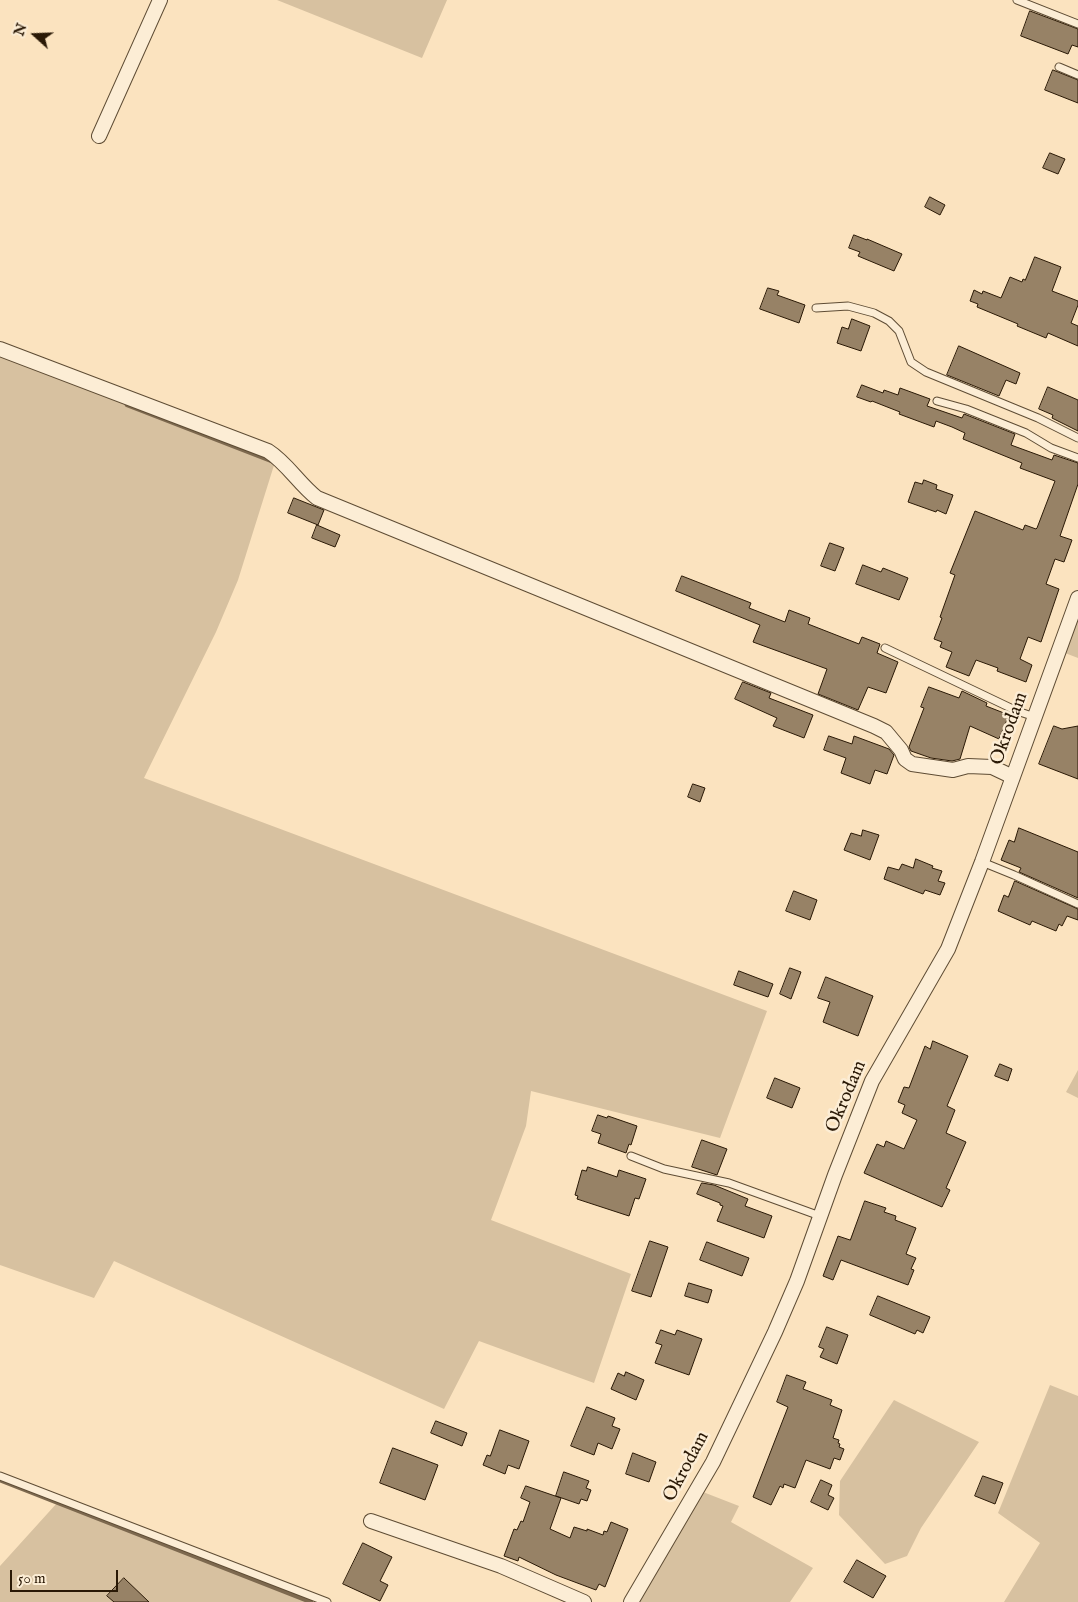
<!DOCTYPE html>
<html>
<head>
<meta charset="utf-8">
<style>
	body { margin:0 }
	#map { position:relative; width:1078px; height:1602px; overflow:hidden; background:#fbe3bf; font-family:"IM FELL English",serif }
	canvas { display:block }
	.north { position:absolute; left:10px; top:10px; width:50px; height:50px; -webkit-text-stroke:4px #fcedd5; paint-order:stroke; rotate:290deg; font-size:14px; font-weight:700; line-height:20px; text-align:center; color:#2a1906 }
	.north::after { content:''; display:block; margin:auto; width:18px; height:22px; background:#2a1906; clip-path:polygon(50% 0,100% 100%,50% 72%,0 100%) }
	.scale { position:absolute; left:10px; top:1570px; width:108px; height:22px; box-sizing:border-box; border:2px solid #2a1906; border-top:0; padding-left:6px; font-size:15px; line-height:18px; white-space:nowrap; color:#2a1906; -webkit-text-stroke:4px #fcedd5; paint-order:stroke }
</style>
</head>
<body>
<div id="map">
<canvas width="1078" height="1602"></canvas>
<div class="north">N</div>
<div class="scale">50 m</div>
</div>
<script>
const c = document.querySelector('canvas').getContext('2d');
c.lineJoin = 'round';
function paint(path, color) { c.fillStyle = color; c.fill(path, 'evenodd'); }
function stroke(path, color, width, dash) { c.strokeStyle = color; c.lineWidth = width; c.lineCap = dash ? 'butt' : 'round'; c.setLineDash(dash || []); c.stroke(path); }
function drawText(font, color, halo, rows, align = 'center') {
  c.font = font + ' "IM FELL English",serif'; c.lineWidth = 5; c.setLineDash([]); c.textBaseline = 'middle'; c.strokeStyle = halo; c.fillStyle = color; for (const [text, x, y, turn = 0] of rows) {
    c.save(); c.translate(x, y); c.rotate((+turn || 0) * Math.PI / 180); c.textAlign = isNaN(turn) ? turn : align; if (halo) c.strokeText(text, 0, 0); c.fillText(text, 0, 0); c.restore();
  }
}
paint(new Path2D(`
	M277 0H447L422 58Z
	M0 355 275 462 238 580 216 632 144 778 767 1011 720 1138 531 1091 526 1126 491 1220 631 1274 594 1383 479 1341 444 1409 114 1261 94 1298 0 1265Z
	M1078 616V658L1065 653Z
	M1078 1070V1098L1066 1092Z
	M1050 1385 1078 1396V1602H1004L1040 1543 998 1513Z
	M894 1400 979 1442 921 1528 907 1556 885 1564 839 1515 840 1481Z
	M703 1492 739 1506 731 1522 813 1568 790 1602H636Z
	M57 1503 311 1602H0V1566Z`), '#d7c1a0');
stroke(new Path2D(`
	M127 405 274 462
	M0 1480 311 1602`), '#7d694f', 4.5);
const building = new Path2D(`
	M1030 11 1078 29V47L1072 45 1068 54 1021 36Z
	M1053 70 1078 80V103L1045 90Z
	M1050 153 1065 159 1058 174 1043 168Z
	M930 197 945 205 940 215 925 207Z
	M854 235 867 240V239L902 254 894 271 858 256 860 252 849 248Z
	M1035 257 1061 267 1052 291 1078 301V305L1071 323 1078 326V346L1048 333 1046 338 1017 326 1018 324 977 307 978 304 970 301 974 290 982 294 983 291 1001 298 1010 277 1022 282 1023 279 1025 280Z
	M768 288 779 291 777 295 805 305 799 323 760 309Z
	M852 319 870 326 861 351 837 343 842 327 848 329Z
	M959 346 1020 373 1016 384 1006 380 999 396 947 375Z
	M862 385 883 393 884 390 898 395 900 388 930 399 927 406 962 418 964 414 1015 434 1011 445 1052 460 1054 455 1078 463V484L1060 536 1072 540 1064 562 1055 559 1046 584 1059 589 1041 642 1028 637 1020 659 1032 665 1026 682 997 671 998 668 976 660 969 676 946 667 952 652 940 647 942 642 934 639 942 618 940 617 955 575 950 573 975 511 1023 530 1025 525 1036 529 1037 528 1055 481 1020 468 1022 463 963 439 965 433 952 427 936 421 934 427 899 414 900 412 872 401 871 402 857 397Z
	M1048 387 1078 400V431L1052 418 1053 415 1039 409Z
	M924 480 937 485 936 489 953 495 946 514 937 510 936 512 908 502 915 482 922 484Z
	M294 498 324 510 318 525 288 513Z
	M317 525 340 535 335 547 312 538Z
	M830 543 844 548 835 571 821 566Z
	M863 565 881 572 883 568 908 578 899 600 856 584Z
	M682 576 751 603 749 608 785 622 789 610 810 618 808 624 859 644 862 637 880 644 877 653 898 662 886 693 868 687 858 710 818 694 827 669 753 642 760 625 676 591Z
	M743 682 771 693 769 698 813 715 804 738 773 726 777 718 735 699Z
	M929 687 959 698 962 691 987 703 986 706 1009 715 999 739 970 726 960 759 952 761 931 758 911 751 909 747 924 708 921 707Z
	M1054 726 1062 729 1078 726V779L1039 764Z
	M829 736 852 744 854 736 889 749 894 755 887 774 875 770 870 784 841 773 846 758 824 750Z
	M693 784 705 788 700 802 688 797Z
	M1019 828 1078 852V898L1019 872 1021 868 1001 860 1009 840 1014 842Z
	M863 830 879 835 870 860 844 850 851 833 861 836Z
	M916 859 933 866 932 868 942 871 938 881 945 883 940 895 925 890 923 894 884 879 888 867 899 870 902 864 913 868Z
	M1015 881 1078 909V920L1067 916 1062 926 1059 924 1056 931 1032 921 1030 925 998 911 1004 895 1008 897Z
	M794 891 817 900 810 920 786 911Z
	M790 968 801 972 791 999 780 994Z
	M739 971 773 984 768 997 734 985Z
	M826 977 873 996 858 1036 823 1022 830 1002 818 998Z
	M933 1041 968 1056 947 1106 955 1110 946 1133 966 1142 946 1188 950 1190 942 1207 864 1173 877 1144 884 1147 886 1141 904 1149 917 1120 902 1113 905 1105 898 1102 904 1087 909 1088 925 1046 930 1049Z
	M1000 1064 1012 1069 1008 1081 995 1076Z
	M775 1078 800 1088 792 1108 767 1098Z
	M598 1115 607 1118 608 1116 637 1126 631 1145 629 1144 626 1153 598 1143 601 1134 592 1131Z
	M702 1140 727 1149 717 1175 692 1167Z
	M588 1167 617 1177 619 1170 646 1179 639 1199 635 1198 629 1216 577 1199 578 1196 575 1195 582 1170 586 1171Z
	M702 1183 714 1185 748 1199 745 1206 772 1216 764 1238 717 1221 723 1206 720 1205V1203L697 1194Z
	M865 1201 886 1208 884 1212 896 1216 895 1220 916 1228 906 1254 916 1258 911 1269 914 1270 908 1285 841 1260 833 1280 823 1276 838 1236 850 1240Z
	M650 1241 668 1247 651 1297 632 1291Z
	M707 1242 749 1258 742 1276 700 1260Z
	M689 1283 712 1290 708 1303 685 1296Z
	M878 1296 930 1317 923 1333 917 1330 915 1334 870 1315Z
	M827 1327 848 1335 837 1364 820 1357 824 1349 819 1347Z
	M661 1330 675 1335 677 1330 702 1339 689 1375 655 1363 662 1345 656 1343Z
	M626 1372 644 1380 636 1400 611 1389 618 1373 624 1376Z
	M787 1375 806 1382 803 1389 832 1400 830 1405 842 1410 833 1438 839 1440 838 1443 840 1444 839 1447 844 1449 840 1460 834 1458 830 1469 806 1460 795 1488 784 1484 783 1488 780 1486 771 1505 753 1497 788 1407 777 1402Z
	M587 1407 615 1418 612 1426 620 1429 612 1449 598 1443 594 1455 571 1446Z
	M436 1421 467 1433 462 1446 431 1433Z
	M500 1430 529 1441 519 1469 508 1465 505 1474 483 1465 487 1455 490 1456Z
	M393 1448 438 1465 425 1500 380 1483Z
	M633 1453 656 1462 649 1482 626 1474Z
	M564 1472 589 1481 586 1488 591 1490 587 1501 581 1499 579 1504 556 1496Z
	M983 1476 1003 1483 995 1504 975 1496Z
	M821 1480 832 1485 828 1495 834 1498 828 1510 811 1502Z
	M526 1486 561 1498 550 1529 570 1538 574 1527 587 1531V1529L603 1535 604 1531 607 1532 611 1522 628 1529 605 1587 599 1584 596 1590 556 1575 519 1557 518 1561 504 1556 514 1529 517 1530 521 1521 523 1522 530 1502 521 1498Z
	M363 1543 392 1557 380 1581 388 1585 380 1601 343 1584Z
	M857 1560 886 1576 873 1598 844 1582Z
	M124 1578 149 1602H114L107 1596Z`);
paint(building, '#978266');
stroke(building, '#2a1906', 1);
const service = new Path2D(`
	M1017 0 1078 24
	M1059 67 1078 75
	M816 308 848 306 874 313 889 321 899 331 911 362 926 372 1038 418 1078 438
	M937 401 966 409 1026 433 1051 448 1078 458
	M885 648 1017 711 1035 717
	M982 862 1014 875 1078 904
	M631 1156 664 1169 729 1183 820 1216
	M0 1476 327 1602`);
const minor = new Path2D(`
	M99 136 160 0
	M0 349 268 451C287 463 299 484 317 498L874 726 886 732 901 750 905 759 912 764 953 770 968 766 992 767 1013 777
	M371 1521 501 1566 584 1602
	M631 1602 713 1462 775 1332 797 1281 835 1175 872 1081 948 949 982 862 1078 598`);
stroke(service, '#5e4c34', 9);
stroke(minor, '#5e4c34', 16);
stroke(service, '#fcedd5', 7);
stroke(minor, '#fcedd5', 14);
drawText('19px', '#2a1906', '#fcedd5', [
	["Okrodam",1010,729,-70],
	["Okrodam",847,1097,-67],
	["Okrodam",687,1467,-62]
]);
</script>
</body>
</html>
